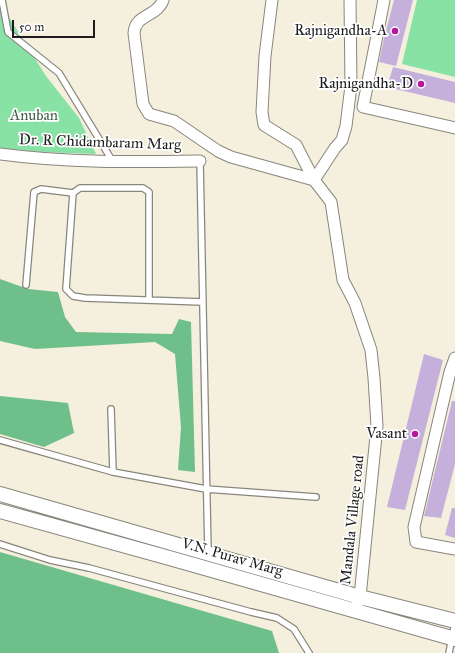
<!DOCTYPE html>
<html>
<head>
<meta charset="utf-8">
<style>
	body { margin:0 }
	#map { position:relative; width:455px; height:653px; overflow:hidden; background:#f5efdd; font-family:"IM FELL Great Primer",serif }
	canvas { display:block }
	.scale { position:absolute; left:12px; top:20px; width:83px; height:18px; box-sizing:border-box; border:2px solid #1c1c1c; border-top:0; padding-left:5px; font-size:12px; line-height:14px; white-space:nowrap; color:#1c1c1c; -webkit-text-stroke:3px #fff; paint-order:stroke }
</style>
</head>
<body>
<div id="map">
<canvas width="455" height="653"></canvas>
<div class="scale">50 m</div>
</div>
<script>
const c = document.querySelector('canvas').getContext('2d');
c.lineJoin = 'round';
function paint(path, color) { c.fillStyle = color; c.fill(path, 'evenodd'); }
function stroke(path, color, width, dash) { c.strokeStyle = color; c.lineWidth = width; c.lineCap = dash ? 'butt' : 'round'; c.setLineDash(dash || []); c.stroke(path); }
function drawText(font, color, halo, rows, align = 'center') {
  c.font = font + ' "IM FELL Great Primer",serif'; c.lineWidth = 3.5; c.setLineDash([]); c.textBaseline = 'middle'; c.strokeStyle = halo; c.fillStyle = color; for (const [text, x, y, turn = 0] of rows) {
    c.save(); c.translate(x, y); c.rotate((+turn || 0) * Math.PI / 180); c.textAlign = isNaN(turn) ? turn : align; if (halo) c.strokeText(text, 0, 0); c.fillText(text, 0, 0); c.restore();
  }
}
paint(new Path2D(`
	M417 0H455V77L402 64Z
	M0 3 46 76 79 118 96 154 42 152 0 148Z`), '#88e1a5');
paint(new Path2D(`
	M0 279 28 289 58 292 65 317 76 332 172 334 179 319 191 322 195 472 178 470 181 427 175 354 155 342 35 349 0 341Z
	M0 396 68 403 74 433 44 447 0 434Z
	M0 552 272 631 279 653H0Z`), '#6ebf8a');
paint(new Path2D(`
	M394 0H413L396 66 379 62 384 38Z
	M393 67 455 82V103L387 87Z
	M424 354 443 360 405 510 387 507Z
	M452 401H455V464L441 518 424 516Z
	M452 508H455V538L445 535Z`), '#c5b0dc');
const service = new Path2D(`
	M2 0 8 32 59 73 113 162
	M200 161 208 553
	M26 285 34 192 41 189 73 193
	M149 300V192L143 188H80L73 193 66 289 73 296 85 298 203 302
	M111 409 113 472 206 489 316 497
	M0 440 113 472
	M0 544 50 560 89 568 251 612 277 618 294 629 309 653
	M449 653 455 622`);
const minor = new Path2D(`
	M163 0C157 17 135 14 134 33L143 104 149 114 174 121 218 151 231 157 314 180
	M272 0 265 56 262 112 264 125 296 145 314 180 331 202 343 280 355 303 371 350 374 378 377 426 360 597 357 605
	M384 0 363 107 455 128
	M0 154C67 163 133 162 200 161
	M314 180 335 148 342 140 346 126 351 86 350 0
	M455 358 450 372 414 527 416 542 455 549`);
const tertiary = new Path2D(`
	M0 494 360 597 455 621
	M0 511 173 559 455 639`);
stroke(service, '#88867c', 8);
stroke(minor, '#88867c', 13);
stroke(tertiary, '#88867c', 16);
stroke(service, '#fff', 5.5);
stroke(minor, '#fff', 11);
stroke(tertiary, '#fff', 14);
for (const [x, y, r, color] of [
	[395,31,4,"#b5179e"],
	[421,84,4,"#b5179e"],
	[415,434,4,"#b5179e"]
]) { const dot = new Path2D(); dot.arc(x, y, r, 0, 2 * Math.PI); c.fillStyle = color; c.fill(dot); stroke(dot, '#fff', 1.5); }
drawText('15px', '#1c1c1c', '#fff', [
	["Rajnigandha-A",387,31],
	["Rajnigandha-D",413,84],
	["Vasant",407,434]
], 'right');
drawText('15px', '#42614c', '#fff', [
	["Anuban",34,116]
]);
drawText('15px', '#1c1c1c', '#fff', [
	["Dr. R Chidambaram Marg",100,143,2],
	["Mandala Village road",353,520,-84],
	["V.N. Purav Marg",232,558,16]
]);
</script>
</body>
</html>
